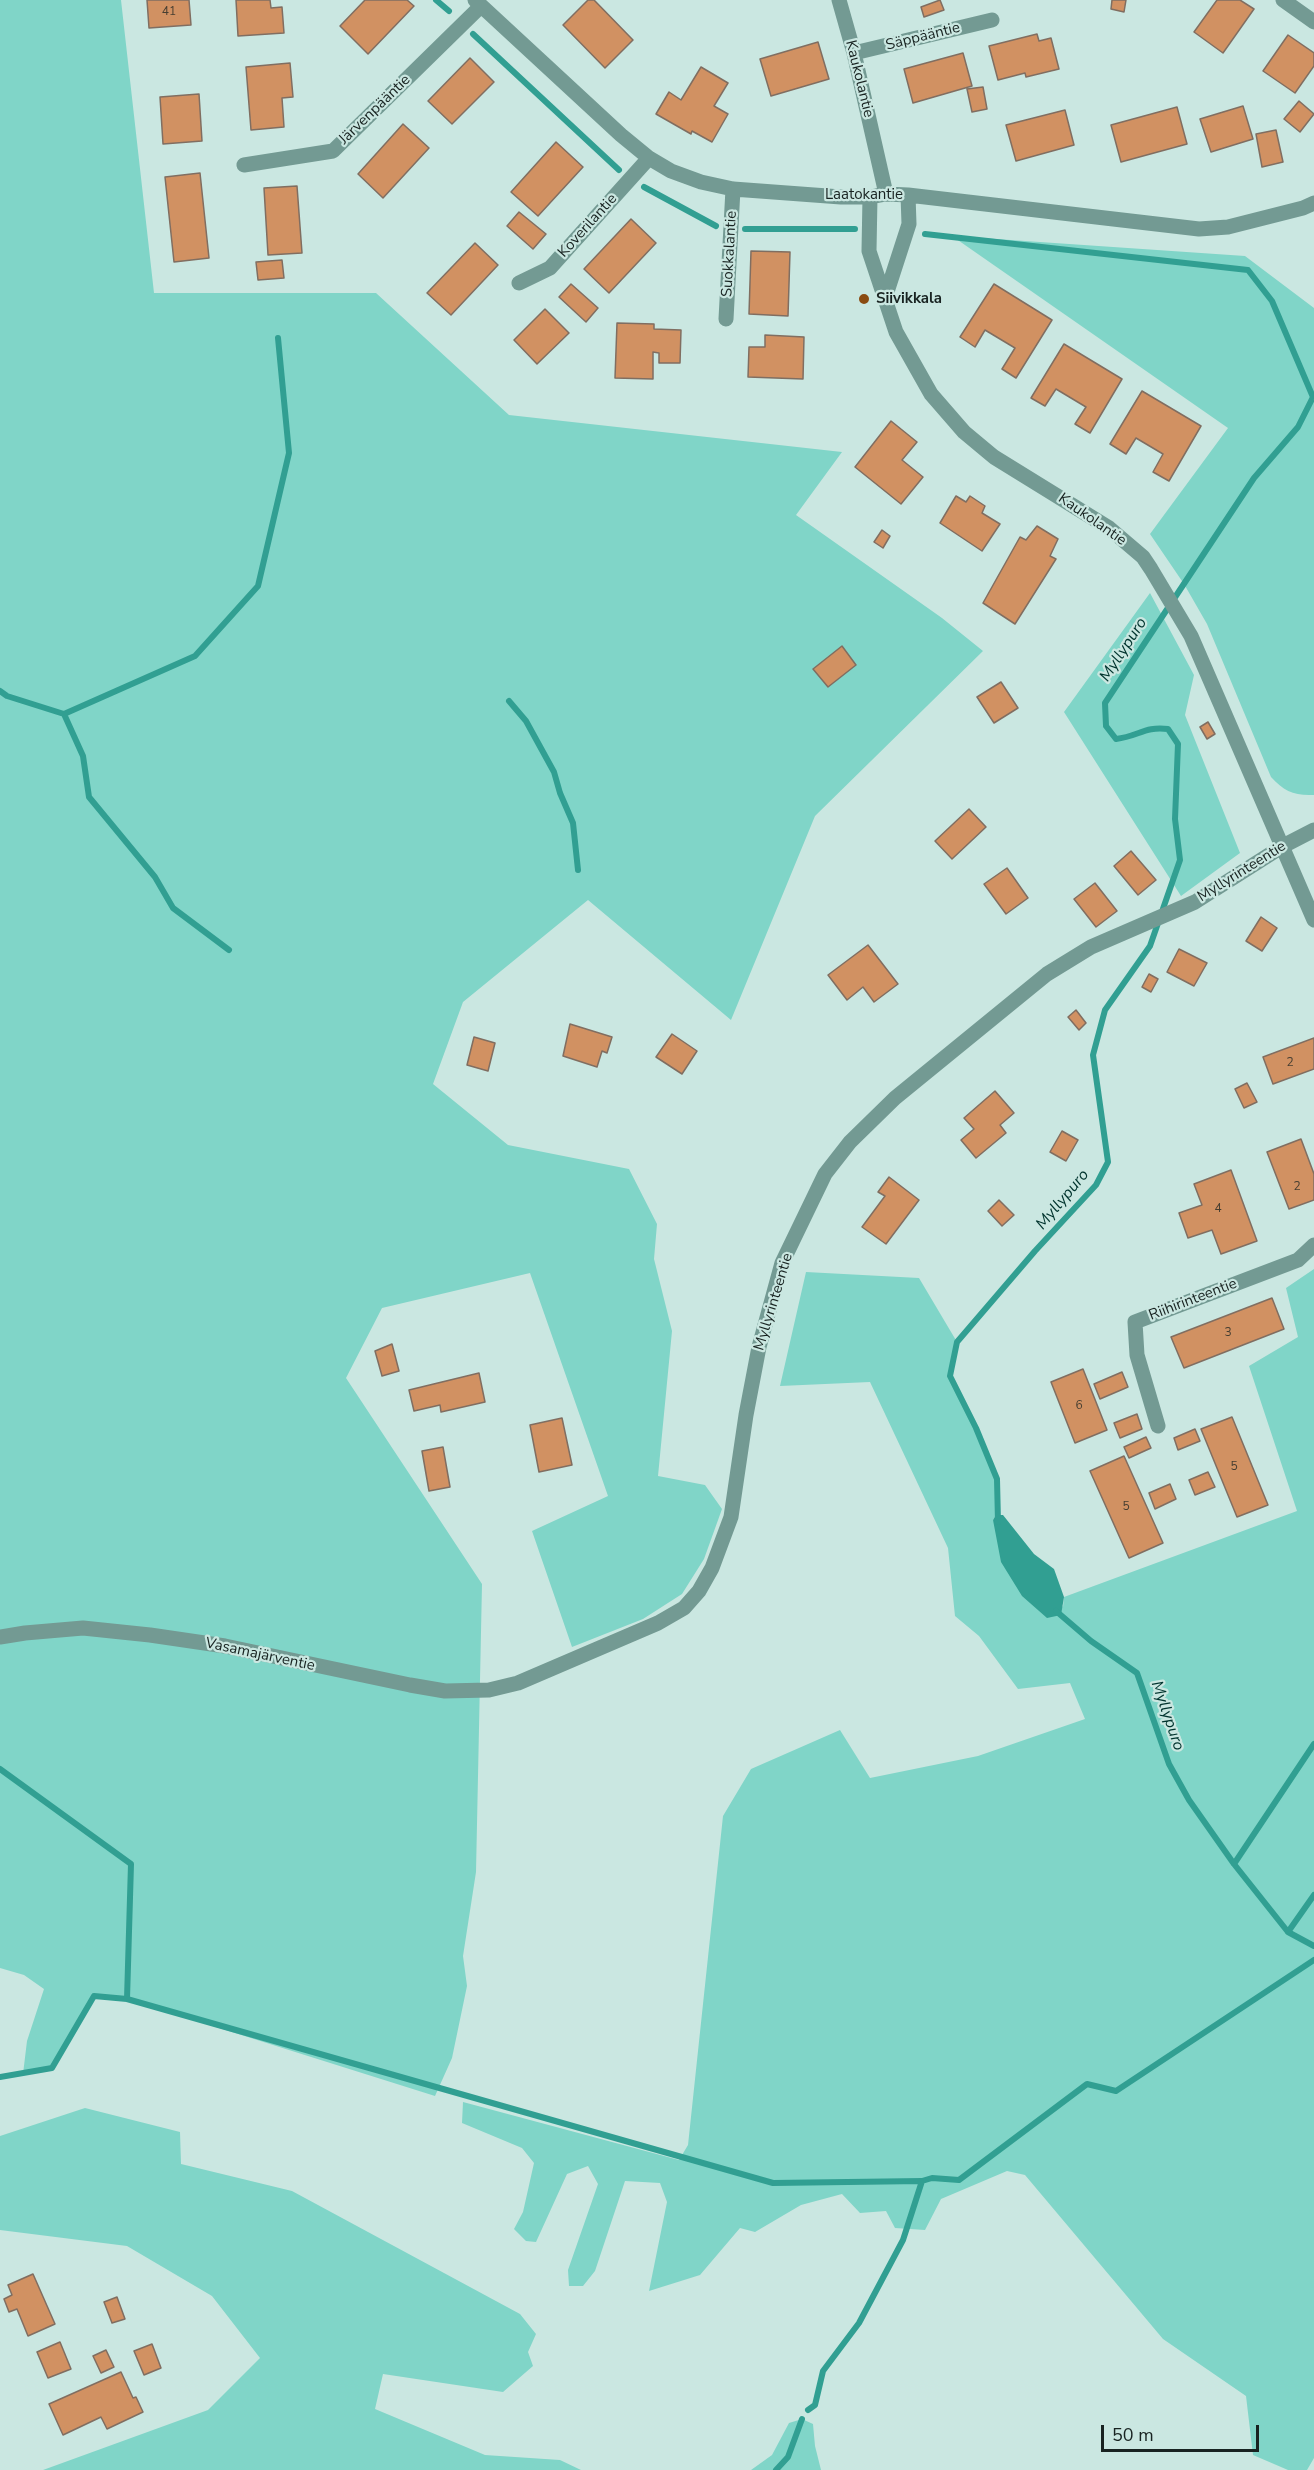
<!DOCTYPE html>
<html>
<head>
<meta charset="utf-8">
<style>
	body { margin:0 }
	#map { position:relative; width:1314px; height:2470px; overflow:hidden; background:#cae7e1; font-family:"Nunito Sans",sans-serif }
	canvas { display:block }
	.scale { position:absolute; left:1101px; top:2425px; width:158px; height:27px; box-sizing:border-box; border:3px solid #182321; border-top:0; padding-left:8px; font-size:18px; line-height:21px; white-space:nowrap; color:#182321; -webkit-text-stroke:4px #cae7e1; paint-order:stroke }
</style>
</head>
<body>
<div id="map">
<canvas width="1314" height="2470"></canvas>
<div class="scale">50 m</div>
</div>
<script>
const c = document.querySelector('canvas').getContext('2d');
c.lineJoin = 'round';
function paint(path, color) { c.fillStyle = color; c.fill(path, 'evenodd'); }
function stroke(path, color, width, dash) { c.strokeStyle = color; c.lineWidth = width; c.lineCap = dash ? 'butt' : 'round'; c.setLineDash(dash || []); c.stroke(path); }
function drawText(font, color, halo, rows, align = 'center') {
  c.font = font + ' "Nunito Sans",sans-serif'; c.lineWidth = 4.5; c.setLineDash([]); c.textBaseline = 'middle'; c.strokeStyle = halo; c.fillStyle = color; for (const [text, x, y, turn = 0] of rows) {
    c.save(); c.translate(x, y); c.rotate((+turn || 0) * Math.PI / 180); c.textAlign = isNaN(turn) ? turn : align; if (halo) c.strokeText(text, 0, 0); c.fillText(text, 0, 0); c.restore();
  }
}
paint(new Path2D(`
	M0 0H121L154 293H376L509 415 842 452 796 515 942 618 983 651 815 816 731 1020 588 900 463 1002 433 1084 508 1145 629 1169 657 1224 654 1259 672 1331 658 1476 705 1485 722 1509 704 1559 682 1594 643 1619 572 1647 532 1531 608 1496 530 1273 382 1308 346 1378 482 1584 476 1872 463 1956 467 1986 452 2058 435 2096 127 1999 95 1996 52 2068 23 2074 27 2041 44 1989 24 1975 0 1968Z
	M952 236 1245 256 1314 308V795C1294 796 1284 791 1271 777L1207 624 1184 584 1150 534 1228 428Z
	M1150 593 1194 675 1185 715 1240 853 1181 896 1064 712Z
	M1314 1269V2458L1307 2470H1288L1253 2455 1246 2396 1163 2339 1025 2175 1007 2171 941 2199 925 2230 895 2228 886 2211 860 2213 842 2194 801 2205 755 2232 740 2228 700 2275 649 2291 667 2202 660 2183 625 2181 595 2271 583 2286H569L568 2270 598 2184 588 2166 567 2174 536 2242 526 2241 514 2229 523 2212 534 2163 522 2148 462 2123 463 2102 679 2160 688 2145 723 1816 751 1769 840 1730 870 1778 978 1756 1085 1719 1070 1683 1018 1689 979 1636 955 1616 948 1548 870 1382 780 1386 806 1272 919 1278 957 1342 950 1376 976 1428 997 1479 996 1515 993 1520 1063 1607 1064 1597 1297 1511 1249 1366 1298 1337 1286 1288Z
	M85 2108 180 2132 181 2164 292 2191 520 2314 536 2334 528 2352 533 2366 503 2392 383 2374 375 2409 485 2455 560 2460 581 2470H43L208 2410 260 2358 212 2296 127 2246 0 2230V2136Z
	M802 2419 813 2424 815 2446 821 2470H751L772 2455 789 2423Z`), '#80d5c8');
paint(new Path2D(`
	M996 1515H1003L1034 1554 1054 1569 1064 1597 1061 1615 1047 1618 1022 1596 1001 1562 993 1520Z`), '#319f92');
stroke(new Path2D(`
	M436 0 449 11
	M473 34 619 170
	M644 187 716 226
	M745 229H855
	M925 234 1248 270 1272 301 1313 397
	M0 691 7 696 64 714 195 656 258 586 289 453 278 338
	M509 701 526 721 554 772 560 793 573 823 578 870
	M64 714 83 756 89 797 155 877 173 908 229 950
	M998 1522 997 1479 976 1428 950 1376 957 1342 1035 1251 1096 1185 1108 1162 1093 1055 1105 1010 1150 946 1180 860 1175 819 1178 744 1168 729C1145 726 1139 736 1116 739L1106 726 1105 703 1254 478 1298 427 1314 395
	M1056 1611 1091 1641 1137 1673 1169 1764 1189 1800 1234 1864 1288 1932 1314 1946
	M0 1769 131 1864 127 1999
	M1234 1864 1314 1744
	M1288 1932 1314 1895
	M0 2077 52 2068 94 1996 127 1999 773 2183 922 2181
	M808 2410 815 2405 823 2371 859 2323 903 2240 922 2181 932 2178 959 2180 1087 2084 1116 2091 1314 1960
	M776 2470 788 2457 802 2419`), '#319f92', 6);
const building = new Path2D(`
	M147 0H189L191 25 149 28Z
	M236 0H270L271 8 282 7 284 33 238 36Z
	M365 0H407L414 6 368 54 340 26Z
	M588 0H594L633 40 605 68 563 25Z
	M940 0 944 10 924 17 921 7Z
	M1112 0H1126L1124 12 1111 9Z
	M1217 0H1240L1254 9 1223 53 1194 32Z
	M1037 34 1039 41 1051 38 1059 69 1026 77 1025 73 998 80 989 46Z
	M1288 35 1314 53V66L1295 93 1263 71Z
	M818 42 829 79 771 96 760 59Z
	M963 53 972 86 913 103 904 69Z
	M470 58 494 82 452 124 428 101Z
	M290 63 293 97 282 98 284 127 251 130 246 67Z
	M701 67 728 83 714 106 728 114 712 142 692 131 691 134 656 114 669 92 681 100Z
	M983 87 987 109 972 112 967 89Z
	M199 94 202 141 163 144 160 97Z
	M1299 101 1314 114 1300 132 1284 119Z
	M1243 106 1253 139 1211 152 1200 119Z
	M1177 107 1187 144 1121 162 1111 125Z
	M1065 110 1074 145 1016 161 1006 125Z
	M403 124 429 148 383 198 358 174Z
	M1276 130 1283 162 1262 167 1256 134Z
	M556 142 583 167 538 216 511 192Z
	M200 173 209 258 174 262 165 177Z
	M297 186 302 253 268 255 264 188Z
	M519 212 546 234 533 249 507 226Z
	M631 219 656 243 609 293 584 269Z
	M475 243 498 265 451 315 427 293Z
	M751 251 790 252 788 316 749 314Z
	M282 260 284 278 258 280 256 262Z
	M571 284 598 308 586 322 559 297Z
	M994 284 1052 320 1016 378 1002 369 1015 348 985 330 975 347 960 337Z
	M545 309 569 333 537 364 514 340Z
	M617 323 654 324V329L681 330 680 363H659V353L653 352V379L615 378Z
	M765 335 804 337 803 379 748 377 749 347H765Z
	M1064 344 1122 379 1090 433 1075 424 1086 407 1056 389 1045 406 1031 398Z
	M1142 391 1201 426 1169 481 1153 472 1163 454 1136 438 1126 454 1110 444Z
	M891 421 917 442 902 460 923 477 901 504 855 467Z
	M956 496 966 502 970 496 985 506 982 513 1000 524 982 551 940 523Z
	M1037 526 1058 539 1050 556 1056 559 1015 624 983 603 1020 537 1026 540Z
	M882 530 890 536 883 548 874 542Z
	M842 646 856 665 828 687 813 669Z
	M1001 682 1018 708 994 723 977 697Z
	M1208 722 1215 734 1207 739 1200 727Z
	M969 809 986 827 952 859 935 841Z
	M1131 851 1156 880 1138 895 1114 866Z
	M1007 868 1028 898 1006 914 984 884Z
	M1095 883 1117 911 1096 927 1074 899Z
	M1261 917 1277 928 1262 951 1246 941Z
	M868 945 898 984 874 1002 863 987 847 1000 828 975Z
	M1179 949 1207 963 1194 986 1167 972Z
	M1149 974 1158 979 1151 992 1142 987Z
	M1076 1010 1086 1023 1079 1030 1068 1017Z
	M570 1024 612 1037 607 1053 602 1051 597 1067 563 1056Z
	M672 1034 697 1051 682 1074 656 1057Z
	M474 1037 495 1043 488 1071 467 1065Z
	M1314 1038V1069L1273 1084 1263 1057Z
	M1247 1083 1257 1102 1244 1108 1235 1089Z
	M995 1091 1014 1113 1000 1125 1006 1133 976 1158 961 1140 974 1129 964 1118Z
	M1062 1131 1078 1140 1066 1161 1050 1152Z
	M1301 1139 1314 1174V1200L1289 1209 1267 1152Z
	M1231 1170 1257 1241 1221 1254 1212 1230 1188 1238 1179 1213 1202 1205 1194 1184Z
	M889 1177 919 1200 886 1244 862 1227 885 1196 878 1192Z
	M999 1200 1014 1215 1002 1226 988 1211Z
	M1272 1298 1284 1329 1184 1368 1171 1337Z
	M392 1344 399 1371 382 1376 375 1351Z
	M1083 1369 1107 1430 1075 1443 1051 1382Z
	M1122 1372 1128 1387 1100 1399 1094 1384Z
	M479 1373 485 1402 441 1412 440 1405 414 1411 409 1390Z
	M1137 1414 1142 1429 1120 1438 1114 1423Z
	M1232 1417 1268 1505 1237 1517 1201 1429Z
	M562 1418 572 1465 539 1472 530 1425Z
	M1195 1429 1200 1441 1178 1450 1174 1438Z
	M1146 1437 1151 1448 1129 1458 1124 1447Z
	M443 1447 450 1487 429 1491 422 1451Z
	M1124 1456 1163 1543 1129 1558 1090 1471Z
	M1208 1472 1215 1487 1195 1495 1189 1480Z
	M1170 1484 1176 1499 1155 1509 1149 1493Z
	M33 2274 55 2324 28 2336 17 2309 9 2312 4 2299 12 2295 8 2285Z
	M117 2297 125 2319 112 2323 104 2302Z
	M60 2342 71 2369 48 2378 37 2352Z
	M152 2344 161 2368 144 2375 134 2351Z
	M106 2350 114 2367 101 2373 93 2356Z
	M121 2372 133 2398 136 2397 143 2412 107 2429 101 2417 63 2435 49 2404Z`);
paint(building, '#d19162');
stroke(building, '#806e61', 1.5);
stroke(new Path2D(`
	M475 0 621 135 649 158 671 171 701 182 733 189 841 197H870L886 194 908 195 1199 229 1228 227 1303 208 1314 203
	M839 0 854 53 886 194
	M1283 0 1314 22
	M854 53 992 20
	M244 165 333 151 481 6
	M870 197 869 251 896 332 931 394 964 432 994 457 1109 528 1143 557 1151 569 1191 636 1314 920
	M519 283 550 268 649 158
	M885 298 909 224 908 195
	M726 319 733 189
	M1158 1426 1137 1355 1135 1322 1298 1260 1314 1245
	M0 1637 25 1633 83 1628 150 1635 225 1646 410 1685 445 1691 489 1690 518 1683 658 1623 684 1608 699 1591 712 1568 731 1517 746 1415 759 1347 782 1263 825 1174 850 1142 895 1098 1047 974 1091 947 1195 902 1283 846 1314 830`), '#739a93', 15);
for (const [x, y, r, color] of [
	[864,299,6,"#8a4b11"]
]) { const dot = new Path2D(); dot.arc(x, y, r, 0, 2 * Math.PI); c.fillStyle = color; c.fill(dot); stroke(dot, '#cae7e1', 2); }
drawText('12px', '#463e31', null, [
	["41",169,12],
	["2",1290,1063],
	["2",1297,1187],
	["4",1218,1209],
	["3",1228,1333],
	["6",1079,1406],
	["5",1234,1467],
	["5",1126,1507]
]);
drawText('15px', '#182321', '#cae7e1', [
	["Säppääntie",923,37,-14],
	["Kaukolantie",859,79,76],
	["Järvenpääntie",375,110,-44],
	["Laatokantie",864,195],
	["Koverilantie",588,226,-48],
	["Suokkalantie",730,254,-87],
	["Kaukolantie",1092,520,35],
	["Myllyrinteentie",1242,872,-32],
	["Riihirinteentie",1193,1300,-21],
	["Myllyrinteentie",774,1302,-73],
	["Vasamajärventie",260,1655,12]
]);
drawText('bold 15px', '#182321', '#cae7e1', [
	["Siivikkala",876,299]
], 'left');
drawText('italic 16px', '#00342e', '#cae7e1', [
	["Myllypuro",1124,650,-57],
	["Myllypuro",1063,1200,-50],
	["Myllypuro",1167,1716,71]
]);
</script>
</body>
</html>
